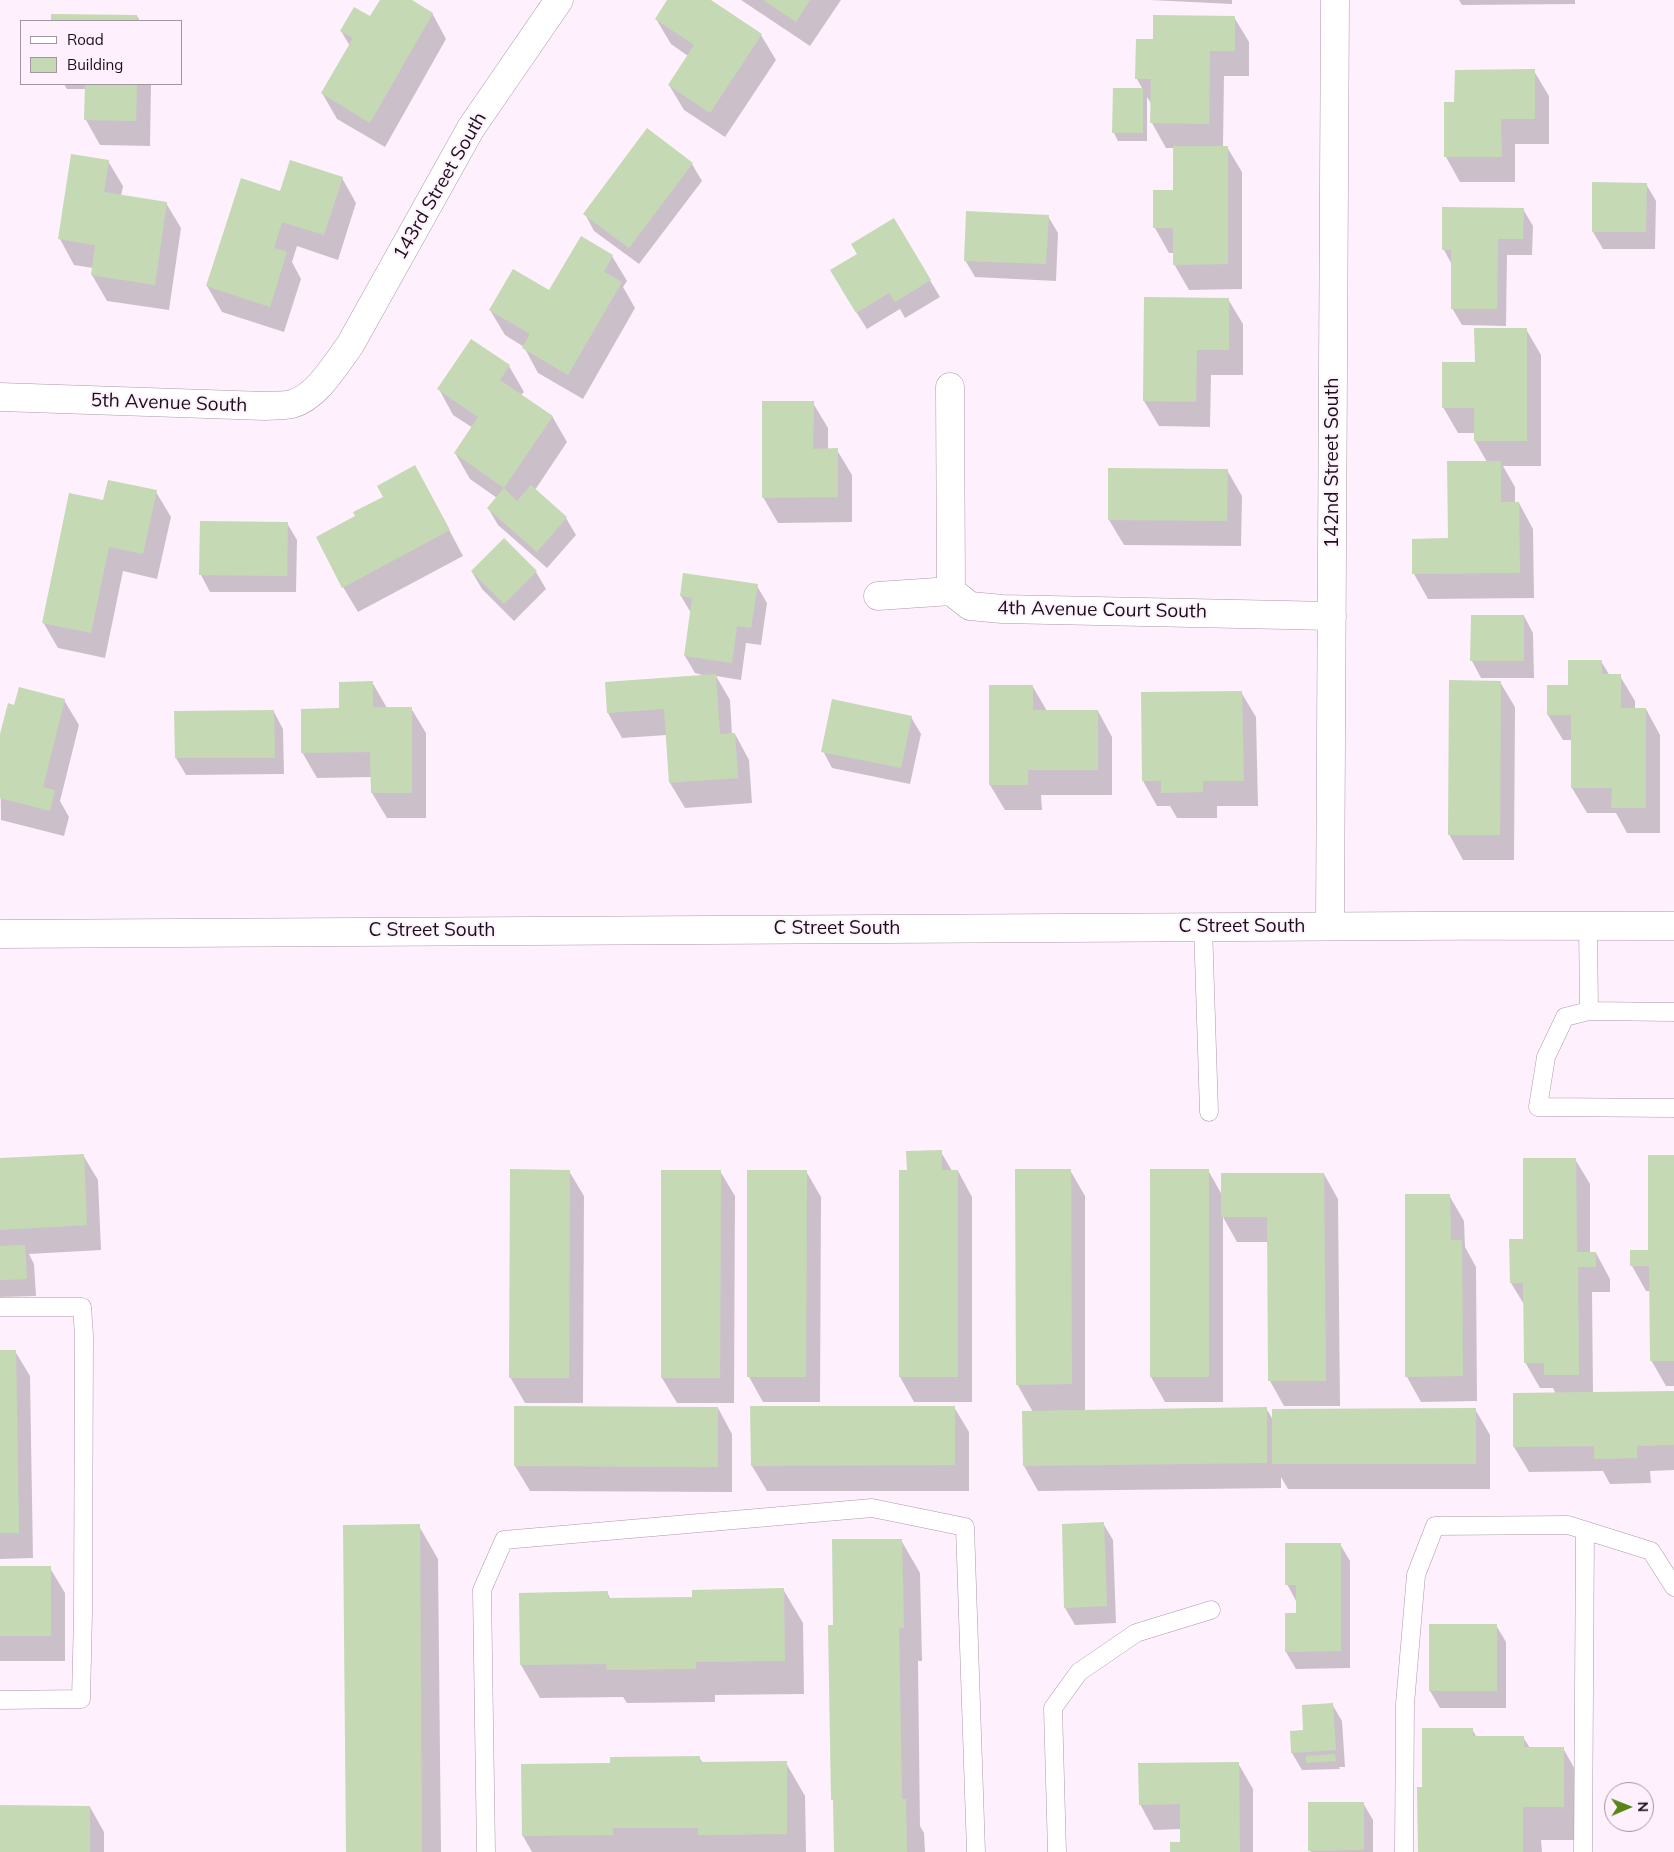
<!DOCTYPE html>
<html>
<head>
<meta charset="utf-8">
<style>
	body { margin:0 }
	#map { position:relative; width:1674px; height:1852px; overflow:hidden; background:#fef1fd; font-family:Mulish,sans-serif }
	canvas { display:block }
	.legend { position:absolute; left:20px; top:20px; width:162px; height:65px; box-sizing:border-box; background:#fef1fd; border:1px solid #a297a1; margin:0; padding:6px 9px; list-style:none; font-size:15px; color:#191118 }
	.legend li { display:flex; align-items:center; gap:10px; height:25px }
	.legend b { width:25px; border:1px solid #a297a1 }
	.north { position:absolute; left:1604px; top:1782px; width:50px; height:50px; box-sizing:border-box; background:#fef1fd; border:1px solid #a297a1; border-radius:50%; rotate:89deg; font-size:14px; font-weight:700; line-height:20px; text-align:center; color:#191118 }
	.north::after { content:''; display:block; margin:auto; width:18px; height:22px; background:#568518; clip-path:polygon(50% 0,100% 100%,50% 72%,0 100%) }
</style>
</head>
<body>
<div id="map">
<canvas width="1674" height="1852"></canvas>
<ul class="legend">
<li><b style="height:6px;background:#fff"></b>Road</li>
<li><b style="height:14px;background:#c4d9b4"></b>Building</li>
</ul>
<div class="north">N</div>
</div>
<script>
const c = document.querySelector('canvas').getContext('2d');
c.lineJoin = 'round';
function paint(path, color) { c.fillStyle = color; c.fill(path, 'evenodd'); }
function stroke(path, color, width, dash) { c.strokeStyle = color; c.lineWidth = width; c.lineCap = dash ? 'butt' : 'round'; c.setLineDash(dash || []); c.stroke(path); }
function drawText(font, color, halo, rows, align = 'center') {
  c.font = font + ' Mulish,sans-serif'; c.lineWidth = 4; c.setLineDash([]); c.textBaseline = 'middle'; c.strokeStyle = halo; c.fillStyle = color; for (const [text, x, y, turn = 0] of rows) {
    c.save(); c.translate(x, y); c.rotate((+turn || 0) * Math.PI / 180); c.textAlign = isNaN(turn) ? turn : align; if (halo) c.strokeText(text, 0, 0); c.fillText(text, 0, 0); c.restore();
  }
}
paint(new Path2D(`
	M382 0H409L432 13 446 39 385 147 337 119 322 93 350 46 341 31 371 18Z
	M669 0H708L761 35 776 60 725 137 684 110 669 85 688 56 671 44 656 19Z
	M741 0H841L810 46Z
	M1150 0H1232V4Z
	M1459 0H1575V4L1462 5Z
	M52 15 137 16 140 21H52Z
	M1234 17 1249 42V76H1224L1223 147H1227L1242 172V289L1189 290 1174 264V253H1169L1155 228 1174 191V148H1166L1152 123V105L1147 97V141H1118L1114 133V90H1143L1137 79 1154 40Z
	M1534 71 1549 96V144H1515V182H1460L1446 157 1445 103H1456Z
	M64 84H151L150 146 100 145 86 120V89H67Z
	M108 161 123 186 121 196 166 203 181 228 169 310 107 301 92 275 93 268 74 265 60 239Z
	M692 164 702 181 639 264 594 231 585 214Z
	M342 178 356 203 338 260 297 246 292 262 301 279 284 332 222 312 207 286 281 192Z
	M1646 184 1656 201 1655 249H1603L1593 232Z
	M1523 209 1533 226 1532 255H1507L1506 326 1462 325 1452 308V265L1444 250Z
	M1048 216 1058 233 1056 281 975 277 965 260Z
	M894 220 940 297 905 318 900 309 867 329 841 288Z
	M612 256 627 281 623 287 635 308 583 399 538 373 524 347 505 335 490 310 550 292Z
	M1145 298 1228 299 1243 324V375H1211L1210 427 1159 426 1144 401Z
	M1526 329 1541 355V466H1503L1515 487V503H1519L1533 529 1534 598 1428 599 1414 574 1449 540 1487 462 1475 441V433H1458L1443 407 1476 363Z
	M509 366 524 392 521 395 552 416 567 442 535 490 566 518 576 535 547 568 498 525 488 508 497 498 470 479 455 453 473 428 453 415 439 389Z
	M813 403 828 428V450H837L852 475V522L778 523 763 497Z
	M1110 470H1227L1242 496 1241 546 1124 545 1109 520Z
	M156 492 171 517 157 579 123 571 105 658 58 648 43 622 104 502Z
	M429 492 463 556 358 612 343 587Z
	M287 523 297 540 296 592H210L201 575Z
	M472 572H536L546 589 514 621 482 589Z
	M757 586 767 603 761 645 746 643 741 680 716 676 730 700 732 735 735 734 749 760 752 803 685 808 670 783 667 735 622 738 608 713 706 676 695 673 685 656 691 613 681 596Z
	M1524 616 1533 633 1534 678H1481L1472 661Z
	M1601 661 1610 676H1620L1635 701V709H1646L1660 735V833H1627L1616 813H1587L1572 788V740H1563L1548 715 1569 686Z
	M372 682 387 708H411L426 733V818H387L372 793V777L317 778 302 752 341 710Z
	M1500 682 1515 707 1514 860H1463L1449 834Z
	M1033 687 1047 711H1098L1112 737V795H1041L1042 810H1005L990 785Z
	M1241 692 1256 717 1258 806H1217V818H1177L1170 806H1157L1143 781Z
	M64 700 79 725 60 801 69 817 64 836 1 820 0 739 15 706Z
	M175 712H274L283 729 284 774 186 775 176 758Z
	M911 717 921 734 910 784 832 768 823 751Z
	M941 1152 952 1171H958L972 1197V1402H914L900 1377 908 1171Z
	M83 1155 98 1180 101 1250 29 1254 34 1264 36 1296 0 1297V1159Z
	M1674 1156V1386H1666L1651 1360V1291H1646L1632 1266 1649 1251Z
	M1575 1159 1590 1184V1253H1596L1610 1279V1292H1592L1593 1393 1674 1392V1470L1650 1471 1651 1483 1610 1484 1603 1471 1529 1472 1514 1447 1556 1394 1553 1388H1540L1525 1362V1306L1511 1283 1524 1240Z
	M1070 1170 1085 1196V1411L1266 1408 1273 1420 1475 1409 1490 1435V1489H1288L1281 1477V1488L1038 1491 1024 1466 1033 1412 1017 1384Z
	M1208 1170 1222 1195 1324 1174 1338 1199 1340 1406H1284L1270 1381 1269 1242H1237L1223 1217V1402H1165L1151 1377Z
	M569 1171 584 1196 583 1403H525L510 1377Z
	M720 1171 735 1196 734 1403H677L662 1378Z
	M806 1171 821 1197 820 1402H763L749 1377Z
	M1449 1195 1464 1221 1465 1247 1476 1267 1477 1401 1421 1402 1407 1377Z
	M0 1351H15L30 1376 33 1558 0 1559Z
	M954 1407 969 1432V1491H767L752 1466Z
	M515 1408H718L732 1434V1492L530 1491 515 1466Z
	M1103 1523 1113 1540 1116 1623 1075 1625 1065 1608Z
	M419 1526 438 1559 441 1852H347Z
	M901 1540 920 1573 922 1661H918L920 1826 924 1833 925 1852H835L834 1626Z
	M1340 1544 1350 1561V1668L1296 1669 1286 1652 1298 1614 1296 1601 1287 1584Z
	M0 1568H50L65 1593V1661H0Z
	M783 1589 803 1623 804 1694 715 1695V1702L627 1703 623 1697 540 1698 521 1665 607 1592 611 1600 693 1598Z
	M1496 1625 1506 1642V1708H1440L1430 1691Z
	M1332 1704 1342 1721 1345 1767H1339L1340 1769 1302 1770 1292 1753 1291 1732 1305 1731Z
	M1472 1729 1477 1738 1523 1737 1530 1748H1563L1582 1782 1583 1840H1541L1542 1852H1419L1424 1788Z
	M699 1757 703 1763H786L805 1796 806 1852H532L523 1836 611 1764Z
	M1238 1763 1253 1789V1852H1171L1182 1843V1829L1154 1830 1140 1804Z
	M1363 1803 1373 1820V1852H1311L1310 1850Z
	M0 1806 90 1807 104 1832V1852H0Z`), '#0003');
paint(new Path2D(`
	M380 0H412L433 13 370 123 321 93 353 38 340 31 354 7 370 16Z
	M667 0H711L762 34 710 113 668 85 694 45 655 19Z
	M763 0H810L796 22Z
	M51 14 137 15V21H51Z
	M1153 15 1235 16V51H1210L1209 124 1150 123 1151 79H1135L1136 39H1153Z
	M1535 69V119H1501L1502 157H1444V102H1454L1455 70Z
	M85 84H137L136 121 84 120Z
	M1113 88H1143V133H1112Z
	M647 128 693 163 629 248 583 214Z
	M1173 146H1228V264L1173 265V228H1153V190H1173Z
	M71 154 109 160 104 192 167 202 155 285 91 275 95 245 58 239Z
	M290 160 343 177 324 235 282 222 274 248 287 252 270 307 206 286 241 178 280 191Z
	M1592 182 1647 183 1646 232H1592Z
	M1442 207 1524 208 1523 239H1498L1497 309H1451V250H1442Z
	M966 211 1049 215 1046 264 964 261Z
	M894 218 931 280 895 302 889 293 856 313 830 270 857 254 851 244Z
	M581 236 613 255 604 272 622 282 568 375 522 348 530 334 489 310 513 269 549 290Z
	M1144 297 1229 298V350H1197L1196 402 1143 401Z
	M1474 328H1527V441H1474V408H1442V362H1475Z
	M471 339 510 365 500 380 553 416 504 488 454 453 478 417 437 389Z
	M762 401H814L813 449 838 448V497L762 498Z
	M1447 461H1501V502H1519L1520 573 1412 574V539L1448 538Z
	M415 465 450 530 342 588 316 537 355 516 353 512 383 497 377 486Z
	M1108 468 1228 469 1227 521 1108 520Z
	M108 480 157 490 143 554 109 547 91 633 42 623 69 493 103 500Z
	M531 485 567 517 537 552 487 508 504 488 517 501Z
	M200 521 288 522 287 576 199 575Z
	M504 538 537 571 504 604 471 571Z
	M683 573 758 584 751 628 737 626 732 663 684 656 692 598 680 596Z
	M1471 615H1524V661H1470Z
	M1568 660H1602V674H1621V708H1646V808H1611L1612 788H1571V715H1547V685H1568Z
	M716 674 720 734 735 733 738 778 669 783 664 709 607 713 605 682Z
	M1449 680 1501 681 1500 835H1448Z
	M373 681V707H412V793H371L370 752 301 753V709L339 708V682Z
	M989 685H1033V710H1098V770H1028V785H989Z
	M19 687 65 699 43 787 55 790 50 811 0 798V734L8 703 14 705Z
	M1242 691 1244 781H1203V792L1161 793V781H1142L1141 692Z
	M832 699 912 716 901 768 821 752Z
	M274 710 275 758H175L174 711Z
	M942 1150V1170H958V1377H899V1170H907L906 1151Z
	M84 1154 87 1225 0 1230V1158Z
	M1648 1155H1674V1361H1650L1649 1266H1630V1250H1648Z
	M1523 1158H1576L1577 1252H1596V1267H1578L1579 1375H1544V1363H1524L1523 1283H1510L1509 1239H1523Z
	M510 1169 570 1170 569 1378H509Z
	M1015 1169H1071L1072 1384 1016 1385Z
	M1150 1169H1209V1377H1150Z
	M661 1170H721L720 1378H661Z
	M747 1170H807L806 1377H747Z
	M1221 1173H1324L1326 1381H1268L1267 1217H1221Z
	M1405 1194H1450L1451 1240H1462L1463 1376 1405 1377Z
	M25 1245 27 1279 0 1280V1246Z
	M0 1350H16L19 1533H0Z
	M1674 1391V1445L1637 1446V1458L1594 1459V1446L1513 1447V1393Z
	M514 1406 718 1407V1467L514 1466Z
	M750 1406H955V1465L751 1466Z
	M1267 1407V1463L1023 1466 1022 1411Z
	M1476 1408V1464H1272V1409Z
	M1104 1522 1107 1606 1064 1608 1062 1524Z
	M420 1524 422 1852H346L343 1525Z
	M832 1539H902L904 1628H899L902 1799H906L907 1852H834L833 1800H831L828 1625H833Z
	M1285 1543H1341V1651L1285 1652V1613H1296V1585H1285Z
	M0 1566H51V1636H0Z
	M784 1588 785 1661 696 1662V1669L607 1670 606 1664 520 1665 519 1593 608 1591V1598L692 1597V1590Z
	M1429 1624H1497V1691H1429Z
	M1333 1703 1336 1750 1291 1753 1290 1731 1303 1730 1302 1705Z
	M1422 1728H1473V1736H1524V1747H1564V1807H1523V1852H1418L1417 1787H1422Z
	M1335 1754 1336 1761 1306 1763V1756Z
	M700 1756V1762L787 1761V1834L698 1835V1828H613V1835L522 1836 521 1764 610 1763V1757Z
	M1239 1762 1240 1852H1170V1842H1180V1804L1139 1805 1138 1763Z
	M1308 1802H1364V1850L1308 1851Z
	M0 1805 90 1806V1852H0Z`), '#c4d9b4');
const lane = new Path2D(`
	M1203 926 1209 1112
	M1588 926 1589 1011
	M1674 1012 1589 1011 1565 1017 1546 1057 1538 1107 1674 1108
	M0 1307H82L84 1335 83 1614 81 1699 0 1700
	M486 1852 482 1590 504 1540 872 1508 965 1527 976 1852
	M1057 1852 1053 1708 1079 1672 1136 1633 1211 1610
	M1404 1852 1405 1704 1416 1575 1435 1526 1568 1525 1651 1551 1674 1587
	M1583 1852 1585 1530`);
const street = new Path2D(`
	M950 387 951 591
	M0 397 265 406C273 405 284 406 292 404 317 397 336 364 350 345L471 128 559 0
	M878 596 951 591 970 606 1002 609 1332 616
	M1330 925 1335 0`);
const secondary = new Path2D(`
	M0 934C558 928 1116 925 1674 926`);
stroke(lane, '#ac98ab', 19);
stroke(street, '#ac98ab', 29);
stroke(secondary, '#ac98ab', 29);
stroke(lane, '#fff', 18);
stroke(street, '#fff', 28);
stroke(secondary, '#fff', 28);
drawText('19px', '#191118', '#fef1fd', [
	["143rd Street South",440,186,-60],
	["5th Avenue South",169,403,2],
	["142nd Street South",1332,463,-90],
	["4th Avenue Court South",1102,610,1],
	["C Street South",1242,926],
	["C Street South",837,928],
	["C Street South",432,930]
]);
</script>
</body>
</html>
